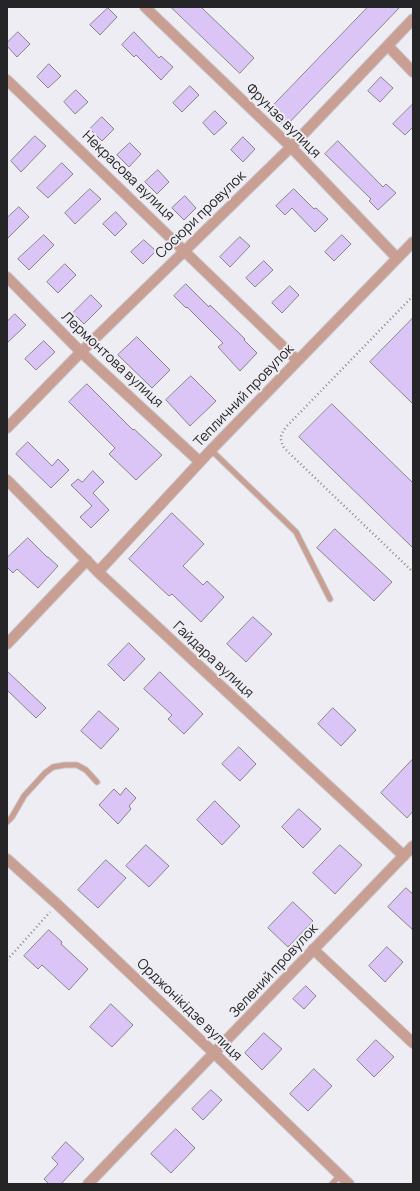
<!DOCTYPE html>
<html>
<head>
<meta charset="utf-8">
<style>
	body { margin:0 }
	#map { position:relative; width:420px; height:1191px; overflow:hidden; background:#ededf3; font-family:Manrope,sans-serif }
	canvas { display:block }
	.frame { position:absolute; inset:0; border:8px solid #252527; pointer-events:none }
</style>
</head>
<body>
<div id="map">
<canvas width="420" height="1191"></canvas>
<div class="frame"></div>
</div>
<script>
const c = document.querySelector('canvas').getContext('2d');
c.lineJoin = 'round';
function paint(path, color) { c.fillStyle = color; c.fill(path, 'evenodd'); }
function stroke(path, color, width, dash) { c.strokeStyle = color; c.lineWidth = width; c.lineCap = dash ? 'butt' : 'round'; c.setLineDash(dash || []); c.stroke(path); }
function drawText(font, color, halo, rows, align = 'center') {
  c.font = font + ' Manrope,sans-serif'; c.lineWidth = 4; c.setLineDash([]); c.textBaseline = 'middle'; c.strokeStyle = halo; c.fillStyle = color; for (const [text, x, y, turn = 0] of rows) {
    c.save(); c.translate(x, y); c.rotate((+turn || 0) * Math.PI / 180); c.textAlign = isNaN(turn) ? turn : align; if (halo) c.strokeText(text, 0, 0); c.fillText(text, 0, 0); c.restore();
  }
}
const building = new Path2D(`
	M171 7H201L254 58 240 73Z
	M368 7H400L285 127 268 111Z
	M108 8 117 17 100 35 90 25Z
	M18 32 30 44 17 57 7 46V43Z
	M134 32 159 58 161 56 173 67 161 80 136 55 134 57 122 45Z
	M49 64 61 76 48 88 37 77Z
	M381 77 393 88 380 102 368 91Z
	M190 86 199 95 182 112 173 103Z
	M76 90 88 102 75 114 64 102Z
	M413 104V127L405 135 393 124Z
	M215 111 227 123 214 135 203 123Z
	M102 117 114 129 102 141 90 129Z
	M35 136 46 146 21 172 11 161Z
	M243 137 255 149 243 162 231 150Z
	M338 141 383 187 386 184 396 193 378 210 369 201 371 199 325 154Z
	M130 143 141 154 129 167 117 155Z
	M62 163 73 174 48 198 37 188Z
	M158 170 169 182 157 194 145 182Z
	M90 189 101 199 75 224 65 213Z
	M294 189 314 209 316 208 328 219 315 232 292 208 285 215 276 206Z
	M185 196 196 208 184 220 172 208Z
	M19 207 29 217 7 239V218Z
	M116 212 127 224 115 236 103 224Z
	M44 235 54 245 29 270 18 259Z
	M342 235 351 244 334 261 325 252Z
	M240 237 250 246 230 267 220 257Z
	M144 240 156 251 143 264 131 252Z
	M264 261 273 270 255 287 246 278Z
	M65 264 76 275 58 293 47 282Z
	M186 284 209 307 210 305 245 339 244 340 257 353 240 371 218 347 223 343 187 307 186 308 174 296Z
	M290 286 299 295 282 313 272 303Z
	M91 295 102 306 84 324 73 313Z
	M15 314 26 325 7 343V322Z
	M413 318V404L370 362Z
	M137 337 170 370 152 388 118 355Z
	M44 341 55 352 36 370 25 359Z
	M191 376 216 401 190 426 166 400Z
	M87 384 133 430 134 429 162 455 136 480 109 454 115 448 69 402Z
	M332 404 413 483V548L299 437Z
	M28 442 52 466 58 459 69 470 51 488 16 454Z
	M93 471 104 482 93 493 109 510 91 528 80 517 92 506 71 485 78 479 82 482Z
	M172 513 204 544 183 566 203 585 207 581 224 597 201 622 172 594 169 596 129 559Z
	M335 529 392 582 374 601 317 548Z
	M28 538 47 557H48L58 566 38 588 17 569 13 573 7 567V558Z
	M253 617 272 634 246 662 227 644Z
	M129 643 145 659 124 681 108 665Z
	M7 671 46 708 36 718 7 690Z
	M160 672 203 714 184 734 168 719 172 715 144 689Z
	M333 708 356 730 341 746 318 724Z
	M99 711 119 729 101 749 81 731Z
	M239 747 256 764 240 781 222 764Z
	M413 759V811L407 818 381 793Z
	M126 788 136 798 129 806 131 809 118 824 99 805 114 789 120 795Z
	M215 801 240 826 222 845 197 820Z
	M299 809 321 829 303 848 282 827Z
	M146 845 169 866 149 887 126 866Z
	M340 845 362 865 335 894 313 873Z
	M106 860 126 878 98 908 78 890Z
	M406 888 413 894V930L388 907Z
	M293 902 313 921 288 947 268 928Z
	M49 930 62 942 61 944 88 969 69 990 42 965 38 969 24 956Z
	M387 947 403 962 385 982 369 966Z
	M306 986 316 996 304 1009 293 999Z
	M111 1004 133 1025 112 1047 90 1027Z
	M264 1033 282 1049 262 1070 245 1053Z
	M376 1040 394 1057 374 1077 357 1060Z
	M314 1069 332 1086 308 1111 290 1094Z
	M211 1090 222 1100 203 1120 192 1109Z
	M176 1129 195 1148 171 1173 151 1154Z
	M66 1142 84 1159 61 1184H49L44 1179 58 1164 52 1158Z`);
paint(building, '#dac5f6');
stroke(building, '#87858a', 1);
const service = new Path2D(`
	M211 450 296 532 330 599
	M7 822 12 817 24 796 45 773 53 767 65 765H77L86 770 97 782
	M332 1184 340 1175`);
const minor = new Path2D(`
	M145 7 291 147 397 258
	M388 46 413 72
	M7 80 297 360
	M7 277 81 352 200 462
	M7 428 81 352 291 147 413 19
	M7 480 98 572 404 856
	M98 572 211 450 413 242
	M7 644 87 560
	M7 859 57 904 215 1054 349 1184
	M313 949 413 1043
	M88 1184 413 846`);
stroke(service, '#c9c9ce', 7);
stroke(minor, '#c9c9ce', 12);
stroke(new Path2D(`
	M413 296 286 427C280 435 279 440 285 449L413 572
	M7 960 50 912`), '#8a8a8e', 2.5, [1, 3]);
stroke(service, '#c99f94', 5);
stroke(minor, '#c99f94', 10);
drawText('14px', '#252527', '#ededf3', [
	["Фрунзе вулиця",283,121,45],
	["Некрасова вулиця",128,176,44],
	["Сосюри провулок",201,215,-44],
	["Лермонтова вулиця",112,360,43],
	["Тепличний провулок",244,396,-46],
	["Гайдара вулиця",213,660,43],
	["Зелений провулок",274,971,-47],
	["Орджонікідзе вулиця",189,1010,44]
]);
</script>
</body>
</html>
